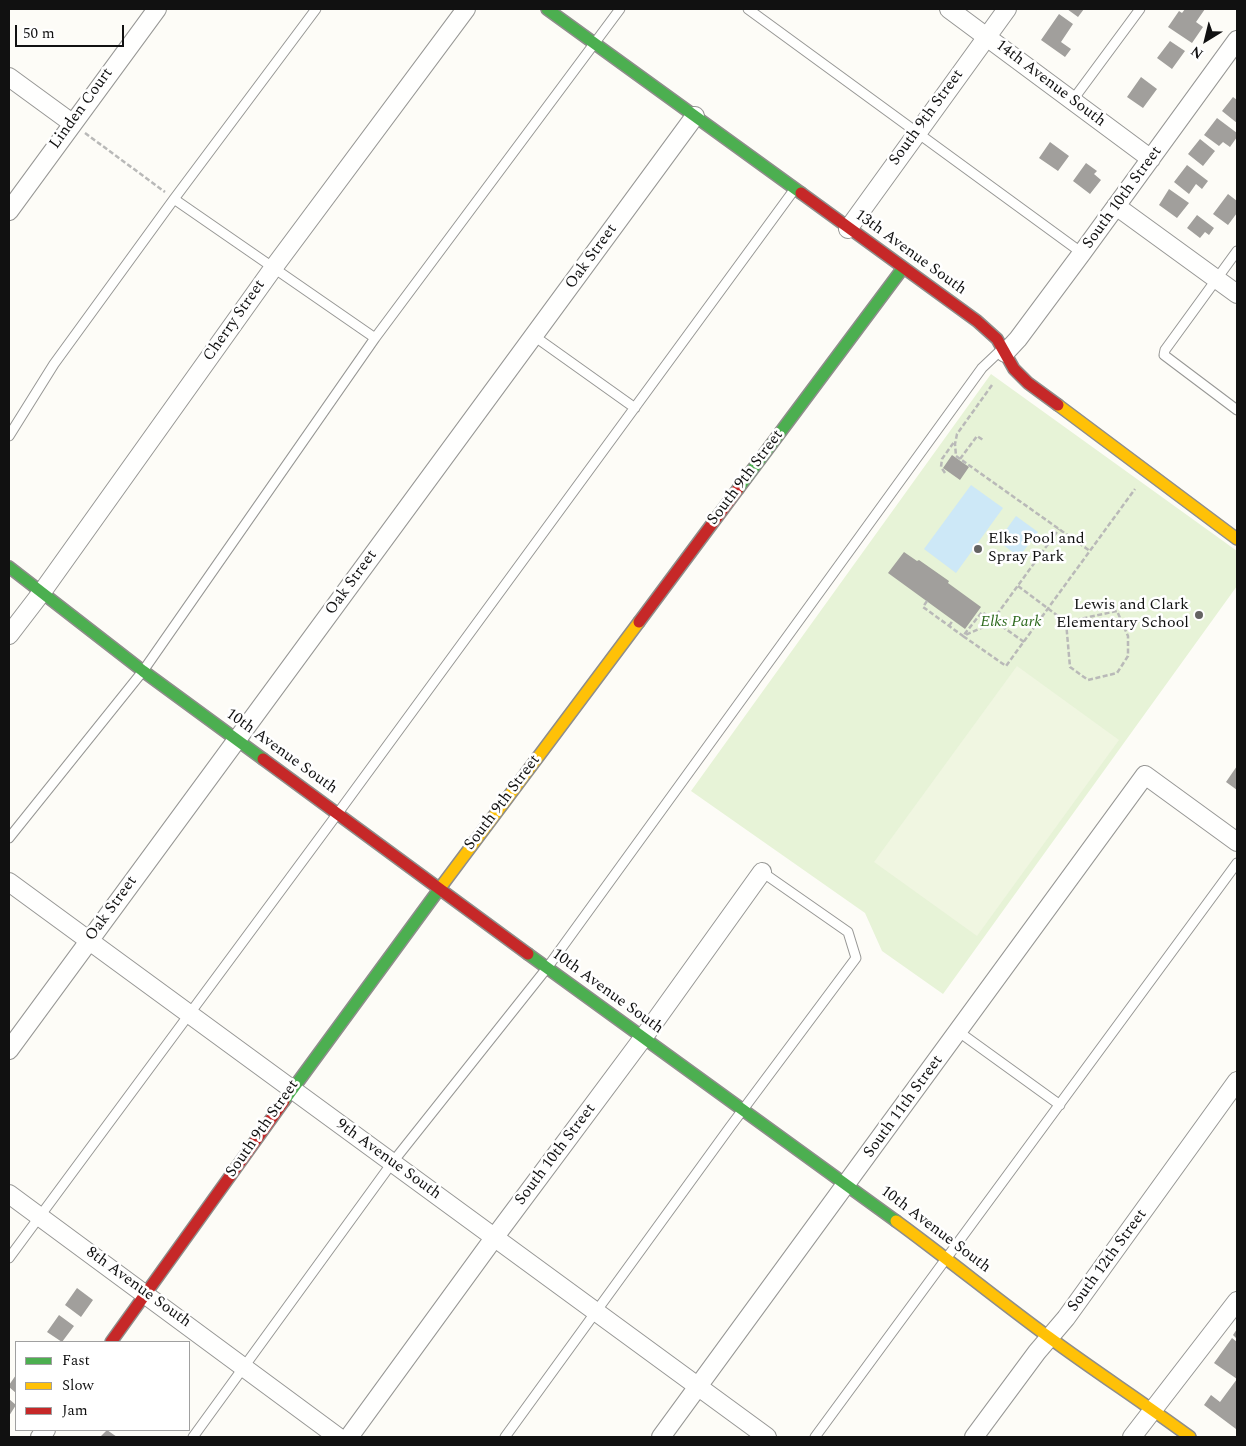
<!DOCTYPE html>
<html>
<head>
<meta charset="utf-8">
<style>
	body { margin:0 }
	#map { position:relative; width:1246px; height:1446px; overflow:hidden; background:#fdfcf7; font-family:Spectral,serif }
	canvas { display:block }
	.frame { position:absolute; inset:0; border:10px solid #111; pointer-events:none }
	.legend { position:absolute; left:15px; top:1341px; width:175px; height:90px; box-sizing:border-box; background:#fff; border:1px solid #a0a0a0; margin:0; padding:6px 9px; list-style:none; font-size:15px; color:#111 }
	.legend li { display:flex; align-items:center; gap:10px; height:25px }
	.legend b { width:25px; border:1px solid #a0a0a0 }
	.north { position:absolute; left:1181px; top:15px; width:50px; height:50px; -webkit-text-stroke:4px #fff; paint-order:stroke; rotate:216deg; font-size:14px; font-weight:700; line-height:20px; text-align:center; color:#111 }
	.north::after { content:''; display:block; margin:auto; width:18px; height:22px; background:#111; clip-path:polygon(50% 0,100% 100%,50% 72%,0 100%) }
	.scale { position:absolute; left:15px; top:25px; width:109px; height:22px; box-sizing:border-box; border:2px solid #111; border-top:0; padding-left:6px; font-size:15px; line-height:18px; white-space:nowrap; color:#111; -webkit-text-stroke:4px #fff; paint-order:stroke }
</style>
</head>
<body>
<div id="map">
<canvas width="1246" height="1446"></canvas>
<div class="frame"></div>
<ul class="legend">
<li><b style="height:6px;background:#4caf50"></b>Fast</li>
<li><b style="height:6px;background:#ffc107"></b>Slow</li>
<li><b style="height:6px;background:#c62828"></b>Jam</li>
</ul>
<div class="north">N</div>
<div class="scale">50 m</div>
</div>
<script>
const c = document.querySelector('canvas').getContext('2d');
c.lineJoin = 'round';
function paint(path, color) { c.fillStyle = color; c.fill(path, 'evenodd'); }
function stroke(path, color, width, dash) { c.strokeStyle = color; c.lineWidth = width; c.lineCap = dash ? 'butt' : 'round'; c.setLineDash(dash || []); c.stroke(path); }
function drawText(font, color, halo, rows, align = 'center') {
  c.font = font + ' Spectral,serif'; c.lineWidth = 5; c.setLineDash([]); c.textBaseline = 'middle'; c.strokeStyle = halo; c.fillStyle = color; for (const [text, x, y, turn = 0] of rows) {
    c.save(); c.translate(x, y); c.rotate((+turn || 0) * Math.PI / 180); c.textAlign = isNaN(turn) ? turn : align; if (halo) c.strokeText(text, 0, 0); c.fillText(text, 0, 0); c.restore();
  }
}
paint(new Path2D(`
	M991 374 1237 551V586L943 994 882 951 865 913 691 791Z`), '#e7f3d7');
paint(new Path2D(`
	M1017 666 1119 740 977 936 874 862Z`), '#f0f6e1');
paint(new Path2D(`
	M971 485 1003 508 956 573 924 549Z
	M1016 516 1038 532 1019 557 998 541Z`), '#cde8f7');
paint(new Path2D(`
	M1067 9H1084L1078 17Z
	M1185 9H1205L1196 22 1203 27 1192 43 1168 27 1179 11 1182 13Z
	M1059 14 1073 24 1061 42 1071 49 1065 57 1041 40Z
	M1170 41 1185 51 1172 69 1157 58Z
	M1141 77 1157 89 1143 108 1127 97Z
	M1233 97 1237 100V123L1222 111Z
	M1217 118 1237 133V137L1230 147 1223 142 1219 146 1204 135Z
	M1200 139 1215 151 1203 166 1188 154Z
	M1050 142 1069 156 1058 171 1039 158Z
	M1086 163 1097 171 1094 174 1101 180 1090 194 1073 181Z
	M1187 165 1208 181 1202 189 1196 184 1189 194 1174 182Z
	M1169 189 1189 203 1177 218 1159 205Z
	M1228 194 1237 201V213L1228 225 1213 214Z
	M1197 215 1214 228 1209 235 1205 232 1200 238 1187 228Z
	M952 455 969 467 960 480 943 468Z
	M904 552 917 561 919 560 949 581 948 583 981 607 965 629 888 573Z
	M1237 766V790L1226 782Z
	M77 1288 93 1300 81 1317 65 1305Z
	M59 1315 74 1326 62 1342 47 1332Z
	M1237 1329V1339L1233 1335Z
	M1232 1338 1237 1342V1427L1236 1429 1204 1405 1211 1395 1220 1402 1237 1379 1214 1363Z
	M16 1375V1393L9 1387V1385Z
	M9 1399 16 1405 9 1416Z
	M107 1430 117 1437H100Z`), '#a19f9c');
const lane = new Path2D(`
	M748 9 1082 253
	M1072 101 1140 9
	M174 199 375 338
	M1237 251 1165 350 1164 355 1237 410
	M534 336 635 408
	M9 436 54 364 174 199 316 9
	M9 838 143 671 375 338 620 9
	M959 1032 1060 1105
	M9 1258 338 813 794 190
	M193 1437 392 1163 547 968 982 368 1001 350
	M505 1437 730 1127 856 958 848 932 762 872
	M815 1437 1237 863`);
const street = new Path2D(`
	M949 9 1151 159
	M9 77 72 123
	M1116 206 1237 294
	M9 211 157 9
	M848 229 1007 9
	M1005 353 1018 339 1082 253 1237 40
	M9 635 42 592 274 267 466 9
	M9 882 767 1437
	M9 1050 695 116
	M9 1194 338 1437
	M40 1437 46 1430
	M349 1437 494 1238 643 1038 762 872
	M661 1437 1145 775 1237 842
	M974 1437 1037 1352 1066 1318 1237 1081
	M1132 1437 1237 1301`);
const fast = new Path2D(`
	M547 9 801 193
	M738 489 903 268
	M9 567 143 671 263 759
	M528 954 896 1221
	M284 1101 443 884`);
const slow = new Path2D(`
	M1058 405 1237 539
	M443 884 639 622
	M896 1221C948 1259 998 1300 1050 1338 1096 1372 1144 1403 1190 1437`);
const jam = new Path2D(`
	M801 193 977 321 997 339 1014 369 1028 383 1058 405
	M639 622 738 489
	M263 759 528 954
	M111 1342 284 1101`);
stroke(lane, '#979795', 11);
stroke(street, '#979795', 20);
stroke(fast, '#8e8d8b', 14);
stroke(slow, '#8e8d8b', 14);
stroke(jam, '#8e8d8b', 14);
stroke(new Path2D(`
	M85 133 165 192
	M992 385 957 434 955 444 956 456 1090 551
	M960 459 977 436 983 440
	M945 473 941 467 942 459 954 442
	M1018 586 1066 622 1070 667 1088 680 1117 673 1128 656V636L1117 611 1066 622
	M927 601 923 607 963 636 990 624 1059 529
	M949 626 953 620
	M1024 642 982 612 963 636 1006 666 1135 489`), '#b9b9b8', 2.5, [5, 2.5]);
stroke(lane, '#fffffe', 9);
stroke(street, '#fffffe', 18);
stroke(fast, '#4caf50', 11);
stroke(slow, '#ffc107', 11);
stroke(jam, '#c62828', 11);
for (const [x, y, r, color] of [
	[978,549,5,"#646362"],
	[1199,615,5,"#646362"]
]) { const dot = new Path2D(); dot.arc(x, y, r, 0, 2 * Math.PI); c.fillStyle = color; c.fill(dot); stroke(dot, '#fff', 2); }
drawText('16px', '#111', '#fff', [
	["14th Avenue South",1050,84,37],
	["Linden Court",82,109,-54],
	["South 9th Street",927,118,-54],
	["South 10th Street",1123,198,-54],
	["13th Avenue South",910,253,36],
	["Oak Street",592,257,-54],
	["Cherry Street",235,321,-55],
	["South 9th Street",746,478,-53],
	["Oak Street",352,583,-54],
	["10th Avenue South",281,752,36],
	["South 9th Street",503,803,-53],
	["Oak Street",112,909,-54],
	["10th Avenue South",607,992,36],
	["South 11th Street",904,1107,-54],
	["South 9th Street",263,1129,-55],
	["South 10th Street",556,1155,-53],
	["9th Avenue South",388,1160,36],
	["10th Avenue South",935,1230,37],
	["South 12th Street",1108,1261,-54],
	["8th Avenue South",138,1288,36]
]);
drawText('16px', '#111', '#fff', [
	["Elks Pool and",988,540],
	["Spray Park",988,558],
	["Lewis and Clark",1189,606,"right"],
	["Elementary School",1189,624,"right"]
], 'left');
drawText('italic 16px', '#2f6b1f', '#fff', [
	["Elks Park",1011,623]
]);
</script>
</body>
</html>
